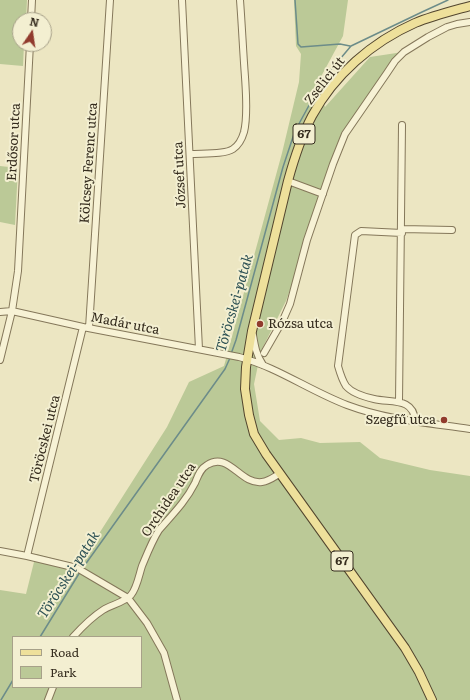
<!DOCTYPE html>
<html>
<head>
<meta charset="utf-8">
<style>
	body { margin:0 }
	#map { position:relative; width:470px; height:700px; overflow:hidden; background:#ece6c2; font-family:Literata,serif }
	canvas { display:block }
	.legend { position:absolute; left:12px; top:636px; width:130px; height:52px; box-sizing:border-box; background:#f3efd1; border:1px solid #a7a189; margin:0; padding:5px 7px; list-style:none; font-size:12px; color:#352c1e }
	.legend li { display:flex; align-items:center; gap:8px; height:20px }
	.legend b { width:20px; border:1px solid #a7a189 }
	.north { position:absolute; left:12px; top:12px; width:40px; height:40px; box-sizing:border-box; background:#f3efd1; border:1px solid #a7a189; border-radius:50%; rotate:13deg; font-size:11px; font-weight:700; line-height:16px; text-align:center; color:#352c1e }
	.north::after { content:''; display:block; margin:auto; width:14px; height:18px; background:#913b2d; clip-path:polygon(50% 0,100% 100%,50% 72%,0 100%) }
</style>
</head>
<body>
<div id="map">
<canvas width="470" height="700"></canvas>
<ul class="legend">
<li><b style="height:5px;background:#eee09b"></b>Road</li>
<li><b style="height:11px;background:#bbc997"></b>Park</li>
</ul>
<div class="north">N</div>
</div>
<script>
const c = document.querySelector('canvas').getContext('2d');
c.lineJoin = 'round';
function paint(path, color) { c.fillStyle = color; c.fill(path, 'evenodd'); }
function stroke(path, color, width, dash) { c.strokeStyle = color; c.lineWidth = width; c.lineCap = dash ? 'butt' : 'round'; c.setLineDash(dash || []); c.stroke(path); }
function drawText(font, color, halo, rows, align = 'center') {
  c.font = font + ' Literata,serif'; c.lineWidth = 4; c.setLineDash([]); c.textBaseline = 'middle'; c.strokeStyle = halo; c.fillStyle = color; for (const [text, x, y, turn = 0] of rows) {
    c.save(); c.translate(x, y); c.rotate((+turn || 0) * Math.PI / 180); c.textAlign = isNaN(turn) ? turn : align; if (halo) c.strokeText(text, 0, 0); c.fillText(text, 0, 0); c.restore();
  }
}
paint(new Path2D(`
	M0 0H27L26 20H20V44H24L23 66 0 64Z
	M294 0H348L343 36 317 84 325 107 370 57 403 52 367 103 341 146 286 301 261 351 254 384 260 421 279 440 301 438 320 443 360 442 380 458 430 470 470 476V700H0V590L26 594 36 554 79 565 167 427 189 382 224 366 282 153 299 82 301 54 296 46ZM13 637H141V687H13Z
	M0 166 18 168 15 225 0 222Z`), '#bbc997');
stroke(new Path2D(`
	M295 0 298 44 301 47 340 44 350 46
	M231 354 236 340 283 167 295 131 324 78 351 46 422 12 448 0
	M82 569 225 369 230 358
	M40 637 80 572
	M1 700 13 680`), '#6c8c89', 1.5);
const minor = new Path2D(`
	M182 0 199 349
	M31 20 32 0
	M190 154C201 153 224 155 233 149 239 145 242 139 244 132 248 116 246 93 245 77 243 51 242 26 240 0
	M288 181 323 194
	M402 229 452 230
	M402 233 361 231 355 235 338 366C340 373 342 380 346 386 352 393 365 397 374 399 390 403 414 397 415 421
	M0 312 12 311 83 327 239 357C277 367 310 391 347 405 387 420 429 423 470 429
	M89 328 110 0
	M253 335C255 347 256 354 263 365
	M264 353 283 320 290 304 307 240 333 164 345 134 387 73 395 61 404 52 428 37 447 27 457 24 470 22
	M0 360 12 311 18 271 30 44
	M399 402 402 125
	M0 551 27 556 77 568 128 598 147 623 164 653 177 700
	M27 556 83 327
	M73 637C82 627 92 617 103 610 111 605 125 602 131 595 137 588 139 575 142 566 147 554 152 541 159 530 173 514 186 501 195 483 198 476 200 469 207 465 229 451 240 485 262 482 269 481 274 477 279 474
	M48 700 53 687`);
const major = new Path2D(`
	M432 700 419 672 405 648 266 454 254 434 249 415 245 389 246 367 252 331 288 181C294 159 301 137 312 116 334 75 372 42 415 23 432 16 452 11 470 6`);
stroke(minor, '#84775a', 8);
stroke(major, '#52452e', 10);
stroke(minor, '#f7f2d5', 6);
stroke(major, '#eee09b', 8);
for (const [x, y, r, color] of [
	[260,324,4,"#913b2d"],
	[444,420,4,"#913b2d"]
]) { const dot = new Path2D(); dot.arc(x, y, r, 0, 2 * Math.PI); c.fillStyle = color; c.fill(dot); stroke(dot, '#f3efd1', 1.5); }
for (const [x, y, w] of [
	[304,134,22],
	[342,561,22]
]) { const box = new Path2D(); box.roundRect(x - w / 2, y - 10, w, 20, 3); c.fillStyle = '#f3efd1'; c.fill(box); stroke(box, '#352c1e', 1); }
drawText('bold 12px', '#352c1e', null, [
	["67",304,134],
	["67",342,561]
]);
drawText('13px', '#352c1e', '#f3efd1', [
	["Zselici út",325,81,-52],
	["Erdősor utca",14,142,-87],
	["Kölcsey Ferenc utca",89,163,-86],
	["József utca",180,175,-93],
	["Madár utca",125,324,11],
	["Töröcskei utca",45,439,-76],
	["Orchidea utca",169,500,-56]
]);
drawText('13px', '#352c1e', '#f3efd1', [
	["Rózsa utca",268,324],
	["Szegfű utca",436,420,"right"]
], 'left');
drawText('italic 14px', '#2d5154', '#f3efd1', [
	["Töröcskei-patak",235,303,-74],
	["Töröcskei-patak",69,575,-57]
]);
</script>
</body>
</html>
